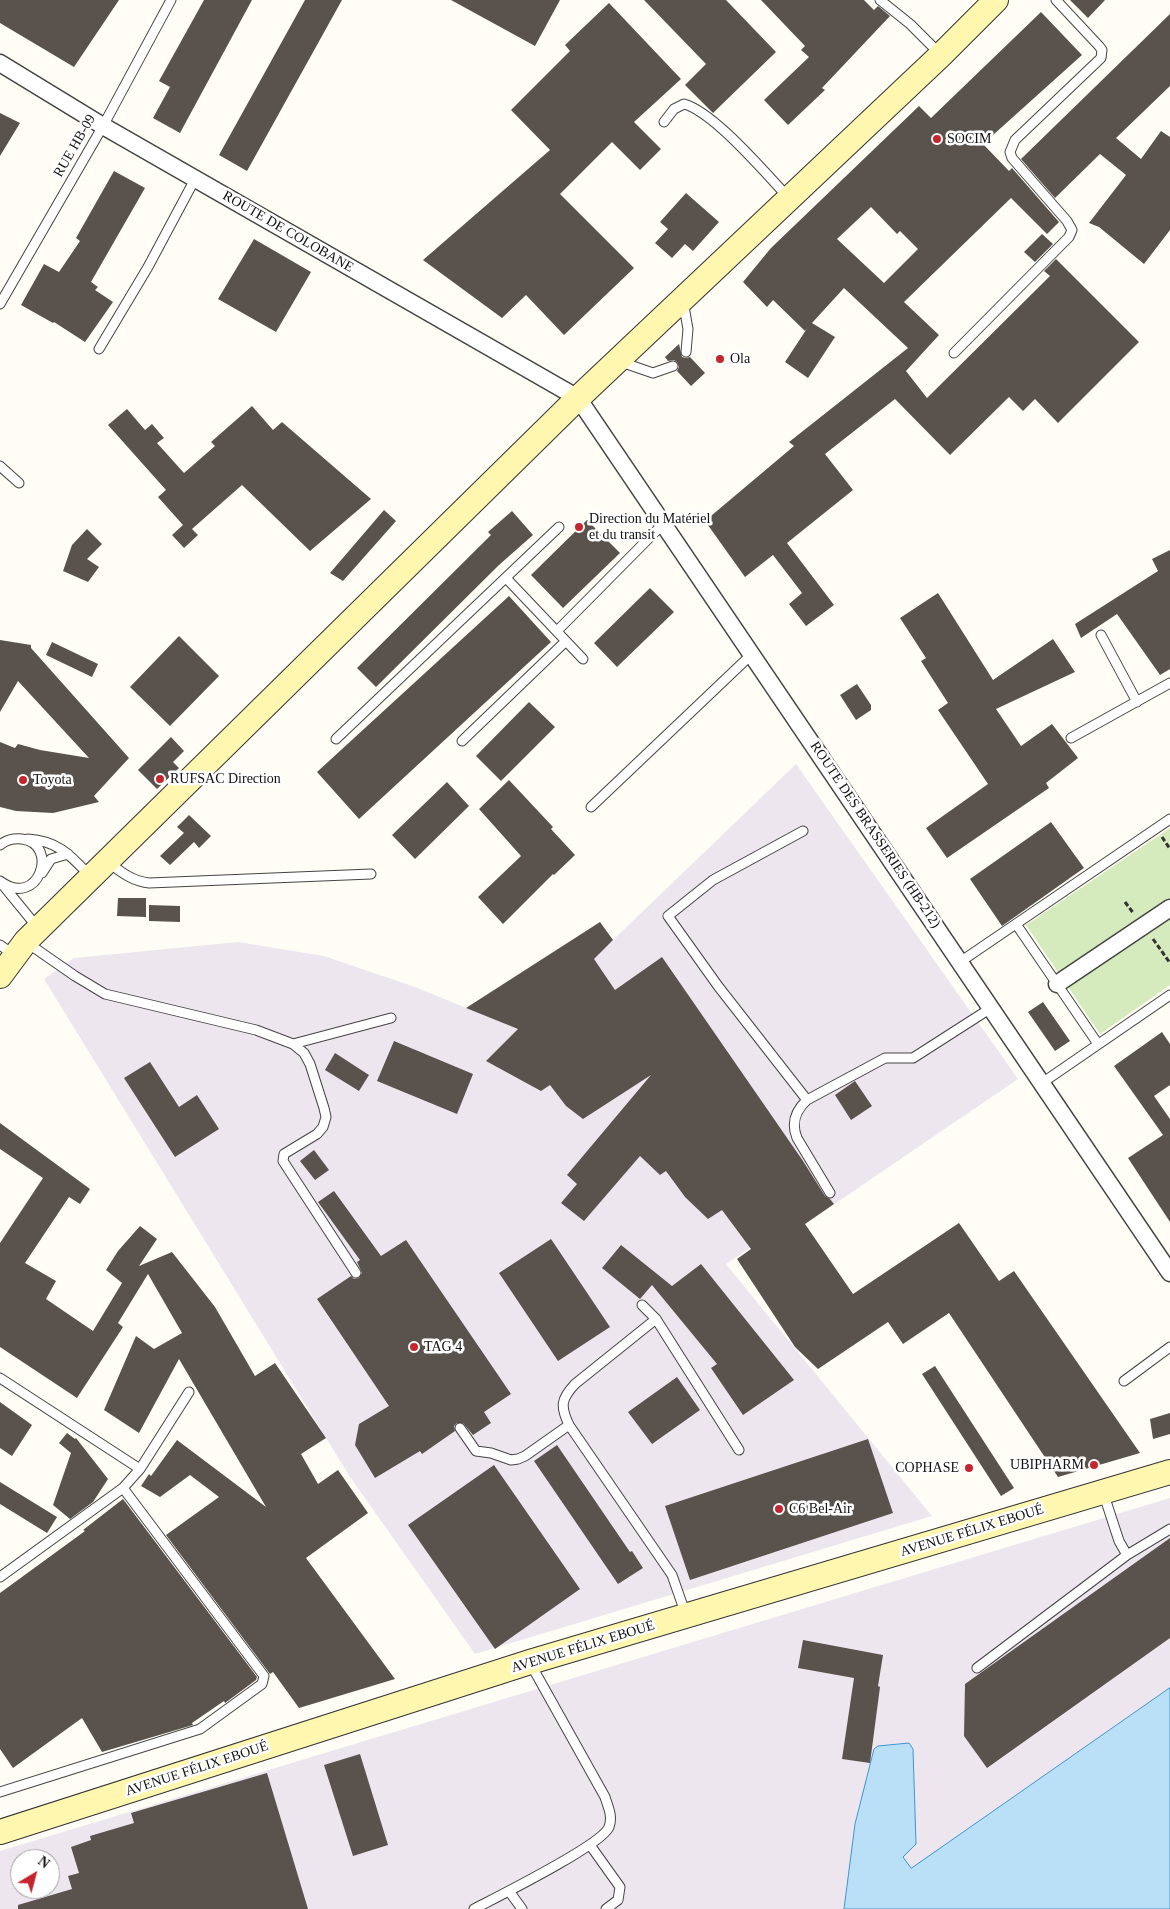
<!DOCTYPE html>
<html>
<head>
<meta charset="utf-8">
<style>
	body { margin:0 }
	#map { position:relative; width:1170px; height:1909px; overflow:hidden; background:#fffdf5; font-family:Georgia,serif }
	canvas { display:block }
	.north { position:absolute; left:10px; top:1849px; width:50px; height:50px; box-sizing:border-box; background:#fff; border:1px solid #a0a0a0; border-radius:50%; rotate:37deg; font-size:14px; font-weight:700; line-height:20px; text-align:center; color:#111 }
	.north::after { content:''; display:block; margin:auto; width:18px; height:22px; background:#c4262e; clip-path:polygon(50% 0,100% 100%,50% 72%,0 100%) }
</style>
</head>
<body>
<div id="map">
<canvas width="1170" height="1909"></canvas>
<div class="north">N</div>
</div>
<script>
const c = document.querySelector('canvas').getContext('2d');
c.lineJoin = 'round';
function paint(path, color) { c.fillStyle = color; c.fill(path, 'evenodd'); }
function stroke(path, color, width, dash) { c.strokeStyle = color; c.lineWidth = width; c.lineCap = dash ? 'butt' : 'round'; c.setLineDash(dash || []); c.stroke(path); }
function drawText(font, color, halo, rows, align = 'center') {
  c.font = font + ' Georgia,serif'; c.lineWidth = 5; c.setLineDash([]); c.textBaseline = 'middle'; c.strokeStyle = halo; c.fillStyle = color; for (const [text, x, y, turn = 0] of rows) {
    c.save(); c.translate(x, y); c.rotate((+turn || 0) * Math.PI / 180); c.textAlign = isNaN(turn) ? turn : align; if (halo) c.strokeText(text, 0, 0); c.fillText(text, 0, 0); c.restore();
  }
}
paint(new Path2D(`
	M796 764 1018 1079 776 1244 769 1235 726 1264 932 1516 475 1654 350 1477 44 979 74 958 238 942 324 956 415 987 518 1029 613 940Z
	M1170 1498V1909H0V1851ZM20 1859H50V1889H20Z`), '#eee6ef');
paint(new Path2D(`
	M1170 828V985L1100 1034 1026 925Z`), '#d5ebbd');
const water = new Path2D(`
	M1170 1688V1909H844L855 1824 874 1749 878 1746 909 1743 913 1749 916 1844 903 1857 911 1868Z`);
paint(water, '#b9e0f7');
stroke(water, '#3f96cf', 1);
paint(new Path2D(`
	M0 0H119L74 67 0 23Z
	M204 0H252L180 133 153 118 170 87 159 81Z
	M305 0H342L247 171 219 155Z
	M451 0H560L535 46Z
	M644 0H726L776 52 713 113 685 85 706 64Z
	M761 0H864L874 10 878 6 890 16 822 88 825 90 788 125 764 100 809 57 801 50 805 46Z
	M1070 0H1105L1088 18Z
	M609 3 681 79 634 122 661 149 640 170 612 142 560 194 634 268 564 335 526 295 502 318 423 260 550 150 511 110 570 51 565 45Z
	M1041 12 1082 55 983 144 1009 171 1012 168 1059 222 1047 234 1011 198 904 302 939 335 906 371 927 398 1050 276 1044 271 1056 259 1139 342 1058 423 1035 399 1023 411 1009 397 950 455 895 399 825 454 853 490 787 543 834 605 806 626 789 604 802 593 773 555 745 577 705 521 794 446 789 442 908 348 844 288 812 323 835 337 808 378 785 362 808 327 805 331 773 300 767 307 743 282 771 248 919 106 931 118ZM871 207 897 234 900 231 918 249 884 283 837 239Z
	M1170 14V86L1116 138 1141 159 1161 131 1170 137V230L1144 264 1099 227 1089 223 1126 175 1100 154 1055 198 1021 159Z
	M0 113 20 123 0 156Z
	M114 171 145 188 91 282 98 287 95 290 113 302 85 342 54 322 53 323 21 305 44 264 59 272 80 241 76 238Z
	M686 193 719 222 693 251 685 244 672 258 655 243 668 229 660 222Z
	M1042 234 1053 244 1035 262 1024 252Z
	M254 239 311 272 276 332 218 299Z
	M679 344 682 357 686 358 690 357 705 373 691 386 677 371 679 367 677 362 674 360 668 361 665 357Z
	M252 406 273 430 282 422 371 499 310 551 242 485 192 529 198 535 184 548 172 535 183 525 158 497 166 490 108 425 127 409 145 430 152 424 164 438 157 443 184 473 215 446 211 442Z
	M384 510 396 521 343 581 330 573Z
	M512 511 533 535 499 565 376 687 357 668 491 535 488 532Z
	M587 520 620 553 563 608 531 575Z
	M87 529 102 544 87 559 99 567 88 582 63 571 72 545Z
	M1170 550V669L1160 675 1117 614 1081 638 1075 624 1158 571 1152 559Z
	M650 588 674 612 617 667 594 643Z
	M938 593 993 680 1053 639 1075 672 996 709 1021 746 1052 724 1078 758 1046 783 1049 788 947 858 926 828 988 784 938 710 948 703 921 661 926 658 900 618Z
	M509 596 551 642 359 819 317 772Z
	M179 636 219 676 170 726 130 687Z
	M0 640 31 645V648L129 758 94 796 99 802 53 813 16 811 0 807V742L15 748 18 744 40 750 89 758 18 681 0 712Z
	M52 642 98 664 92 677 46 655Z
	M857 684 871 705V710L856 720 840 695Z
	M529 702 555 727 501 781 476 756Z
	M171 737 184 751 173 762 179 768 157 789 138 770Z
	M509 780 553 827 551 829 575 855 554 875 553 874 503 924 478 897 521 856 479 809Z
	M447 782 469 806 415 859 392 835Z
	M189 815 211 836 199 848 194 842 170 865 160 856 184 833 177 827Z
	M1051 822 1084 868 1002 926 970 879Z
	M118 898H146V917L117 916Z
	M149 905 180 906V922L149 921Z
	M600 922 613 940 594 959 615 990 662 957 803 1161 825 1196 830 1199 834 1204 805 1224 853 1294 959 1223 999 1281 1014 1271 1140 1453 1058 1477 949 1313 903 1344 888 1322 818 1369 795 1347 737 1259 751 1249 722 1210 708 1219 685 1197 666 1171 660 1175 640 1156 584 1221 561 1203 577 1184 567 1175 651 1075 583 1119 566 1106 550 1085 541 1091 486 1061 518 1029 466 1008Z
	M1043 1002 1070 1041 1055 1051 1028 1012Z
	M1162 1032 1170 1044V1085L1154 1096 1170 1119V1222L1128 1158 1163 1135 1114 1066Z
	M394 1041 473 1074 457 1114 377 1081Z
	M335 1053 369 1075 359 1091 325 1070Z
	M150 1062 179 1107 197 1095 219 1129 175 1157 124 1078Z
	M855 1081 872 1106 851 1120 835 1095Z
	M0 1123 90 1189 80 1204 69 1197 25 1263 56 1281 46 1299 93 1331 122 1283 106 1270 118 1251 140 1226 157 1239 139 1266 172 1252 215 1307 255 1376 275 1363 326 1438 301 1454 318 1484 338 1470 368 1513 306 1558 395 1679 299 1708 273 1672 270 1674 166 1535 219 1497 190 1475 160 1497 141 1486 149 1474 151 1476 177 1440 266 1507 179 1359 139 1433 104 1410 136 1336 154 1349 182 1333 148 1274 118 1323 123 1327 77 1398 0 1347V1243L43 1178 0 1149Z
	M314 1150 329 1170 315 1180 300 1161Z
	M334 1191 381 1256 406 1240 511 1394 484 1412 491 1423 473 1435 463 1423H457L454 1426 455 1431 422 1454 420 1451 375 1478 355 1445 359 1424 389 1406 317 1299 351 1276 354 1279 359 1278 362 1273 357 1262 360 1260 318 1202Z
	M551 1239 610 1327 558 1361 499 1273Z
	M621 1245 672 1286 701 1264 794 1380 743 1415 711 1368 717 1364 652 1285 640 1299 602 1268Z
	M935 1366 1014 1488 1001 1496 922 1374Z
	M677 1377 700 1410 652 1444 628 1412Z
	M0 1402 32 1425 12 1456 0 1448Z
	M1170 1413V1434L1153 1439 1150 1419Z
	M67 1433 75 1439 76 1438 108 1479 93 1502 70 1519 53 1505 71 1453 59 1443Z
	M868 1439 893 1513 690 1580 665 1506Z
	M557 1445 630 1552 632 1551 643 1568 618 1584 534 1461Z
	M494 1465 580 1589 495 1649 408 1525Z
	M0 1482 57 1517 47 1533 0 1504Z
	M123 1499 257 1677 256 1680 225 1703 224 1701 192 1723 193 1725 102 1752 82 1718 13 1768 0 1749V1593L85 1531 83 1530Z
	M1170 1538V1638L987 1768 964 1736 965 1684Z
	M803 1640 883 1655 878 1686 880 1687 870 1763 842 1759 854 1678 798 1668Z
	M360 1754 388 1845 353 1856 324 1765Z
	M267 1773 308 1909H18V1905L72 1889 68 1876 79 1873 71 1847 91 1840 90 1836 134 1823 131 1813Z`), '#5a524d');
const lane = new Path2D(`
	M880 0 910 24 941 55
	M664 122 674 109 684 104C714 112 766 174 789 198
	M683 301 688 329 686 352
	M0 304 103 126 171 0
	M99 349 148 267 195 179
	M954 353 1069 237 1072 230 1067 221 1012 158 1010 152 1015 140 1101 58 1102 50 1099 46 1056 0
	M621 362 653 373 673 366
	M0 466 19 483
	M506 578 583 659
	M557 631 664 523
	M1101 635 1137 702
	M1071 738 1170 683
	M336 739 559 527
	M462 741 566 641
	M591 807 752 654
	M803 831 713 880 668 916 718 986 807 1100
	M28 839C59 841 71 856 91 877
	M0 845C6 840 13 838 22 839 60 844 39 910 0 881
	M108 862C121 872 132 881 149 883L371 874
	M42 873 51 859 68 854
	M2 884 38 928
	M1016 924 1098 1044
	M26 942 75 976 105 994 256 1030 293 1044 304 1053 310 1064 324 1108 326 1117 323 1127 317 1134 284 1154 283 1161 356 1273
	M0 945 14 955
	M960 962 1170 819
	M293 1044 391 1018
	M1042 1083 1170 995
	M830 1193 797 1138C791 1123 795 1111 807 1100L885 1058H913L991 1008
	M642 1305 656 1319 739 1450
	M656 1319 575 1384C561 1399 560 1406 569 1425L672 1575 686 1615
	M0 1378 140 1469
	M1124 1381 1170 1347
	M460 1428 476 1451 491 1453 511 1460 518 1459 525 1456 569 1425
	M1127 1555 1170 1529
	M0 1577 123 1488 140 1469 189 1392
	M977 1668 1127 1555 1119 1541 1103 1492
	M0 1792 200 1729 262 1684 264 1676 123 1488
	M590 1845 620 1887 618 1900 606 1909
	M509 1891 522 1909
	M474 1909C497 1897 602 1845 609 1827 613 1816 608 1807 605 1797L530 1663`);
const street = new Path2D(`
	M0 63 103 126 578 398 1170 1273
	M1057 984 1170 908`);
const secondary = new Path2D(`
	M0 976 26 941 578 398 941 55 996 0
	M0 1832 530 1662 1170 1472`);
stroke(lane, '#444', 11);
stroke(street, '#444', 19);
stroke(secondary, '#333', 26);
stroke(new Path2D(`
	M1162 837 1170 849
	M1125 902 1134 914
	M1153 939 1170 963`), '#333', 3, [5, 2.5]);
stroke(lane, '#fff', 9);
stroke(street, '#fff', 16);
stroke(secondary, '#fff6b0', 24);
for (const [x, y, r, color] of [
	[937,139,5,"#c4262e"],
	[720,359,5,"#c4262e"],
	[579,527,5,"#c4262e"],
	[160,779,5,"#c4262e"],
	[23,780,5,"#c4262e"],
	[414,1347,5,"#c4262e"],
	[1094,1465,5,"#c4262e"],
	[969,1468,5,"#c4262e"],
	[779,1509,5,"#c4262e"]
]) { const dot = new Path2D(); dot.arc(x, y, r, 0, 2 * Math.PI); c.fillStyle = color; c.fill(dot); stroke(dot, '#fff', 2); }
drawText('14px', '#111', '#fff', [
	["SOCIM",947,139],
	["Ola",730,359],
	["Direction du Matériel",589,519],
	["et du transit",589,535],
	["RUFSAC Direction",170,779],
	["Toyota",33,780],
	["TAG 4",424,1347],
	["UBIPHARM",1084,1465,"right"],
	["COPHASE",959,1468,"right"],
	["C6 Bel-Air",789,1509]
], 'left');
drawText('14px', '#111', '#fff', [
	["RUE HB-09",75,146,-60],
	["ROUTE DE COLOBANE",288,232,30],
	["ROUTE DES BRASSERIES (HB-212)",875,835,56],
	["AVENUE FÉLIX EBOUÉ",972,1531,-17],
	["AVENUE FÉLIX EBOUÉ",583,1647,-17],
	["AVENUE FÉLIX EBOUÉ",197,1769,-18]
]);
</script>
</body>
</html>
